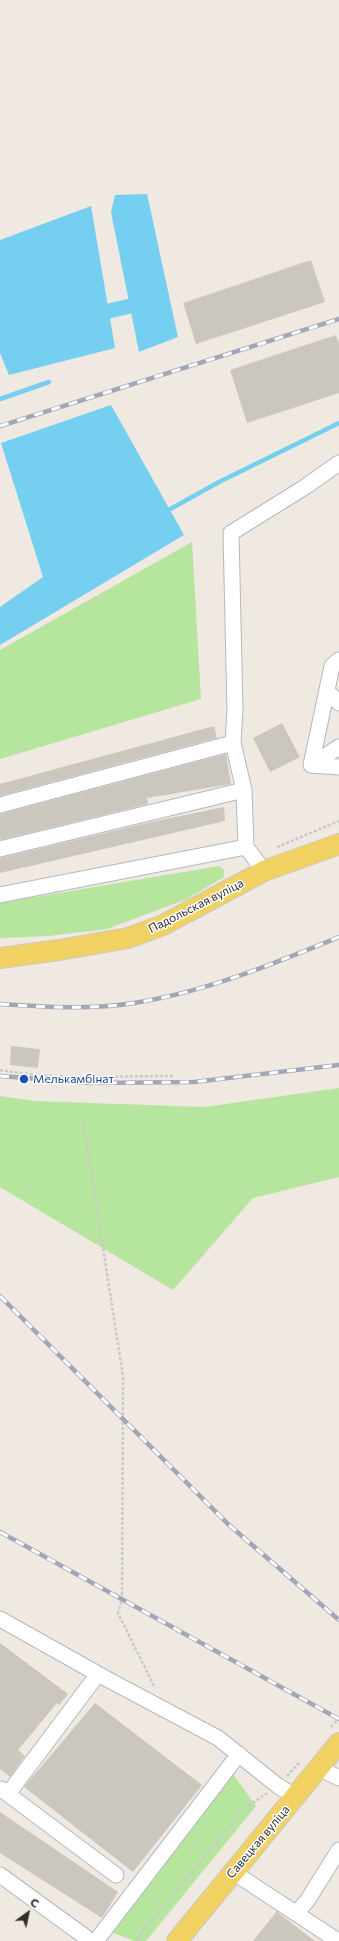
<!DOCTYPE html>
<html>
<head>
<meta charset="utf-8">
<style>
	body { margin:0 }
	#map { position:relative; width:339px; height:1941px; overflow:hidden; background:#efe9e1; font-family:Commissioner,sans-serif }
	canvas { display:block }
	.north { position:absolute; left:8px; top:1893px; width:40px; height:40px; -webkit-text-stroke:3px #fff; paint-order:stroke; rotate:33deg; font-size:11px; font-weight:700; line-height:16px; text-align:center; color:#2e2e2e }
	.north::after { content:''; display:block; margin:auto; width:14px; height:18px; background:#2e2e2e; clip-path:polygon(50% 0,100% 100%,50% 72%,0 100%) }
</style>
</head>
<body>
<div id="map">
<canvas width="339" height="1941"></canvas>
<div class="north">С</div>
</div>
<script>
const c = document.querySelector('canvas').getContext('2d');
c.lineJoin = 'round';
function paint(path, color) { c.fillStyle = color; c.fill(path, 'evenodd'); }
function stroke(path, color, width, dash) { c.strokeStyle = color; c.lineWidth = width; c.lineCap = dash ? 'butt' : 'round'; c.setLineDash(dash || []); c.stroke(path); }
function drawText(font, color, halo, rows, align = 'center') {
  c.font = font + ' Commissioner,sans-serif'; c.lineWidth = 3; c.setLineDash([]); c.textBaseline = 'middle'; c.strokeStyle = halo; c.fillStyle = color; for (const [text, x, y, turn = 0] of rows) {
    c.save(); c.translate(x, y); c.rotate((+turn || 0) * Math.PI / 180); c.textAlign = isNaN(turn) ? turn : align; if (halo) c.strokeText(text, 0, 0); c.fillText(text, 0, 0); c.restore();
  }
}
paint(new Path2D(`
	M192 542 201 699 0 759V650Z
	M219 866 224 870V877L187 899 107 929 49 936 0 938V903Z
	M339 1088V1177L253 1198 173 1290 0 1187V1096L34 1101 204 1107Z
	M233 1774 256 1806 146 1941H134L111 1932Z`), '#b6e59e');
paint(new Path2D(`
	M147 194 178 337 139 352 111 212 115 195Z
	M91 206 115 348 9 375 0 353V240Z
	M111 405 184 535 0 645V607L43 577 1 443Z`), '#75cff0');
stroke(new Path2D(`
	M0 399 49 382
	M165 512 219 482 339 423`), '#75cff0', 4.5);
stroke(new Path2D(`
	M109 311 130 306`), '#75cff0', 15);
paint(new Path2D(`
	M311 260 325 302 196 344 183 303Z
	M336 335 339 343V393L247 423 230 370Z
	M282 723 300 757 270 772 253 738Z
	M214 726 217 738 0 796V784Z
	M226 754 231 784 147 798 148 804 0 840V814Z
	M224 807 225 821 0 873V858L151 822Z
	M11 1046 40 1049 38 1068 10 1065Z
	M0 1643 68 1694 59 1705 57 1703 18 1750 25 1756 10 1777 0 1769Z
	M95 1703 202 1785 133 1872 24 1787Z
	M0 1812 118 1892 102 1918 0 1853Z
	M277 1911 280 1914 315 1941H253Z`), '#cbc7bf');
const minor = new Path2D(`
	M339 660 332 666 311 765 339 767
	M327 691 339 703
	M311 765 339 747
	M0 805 233 743
	M246 847 264 871
	M0 849 244 790
	M0 895 246 847 244 790 233 743 235 710 231 533 305 487 339 463
	M0 1619 107 1679 218 1738 278 1786 296 1797
	M319 1768 339 1778
	M1 1789 116 1875
	M8 1794 98 1674
	M233 1872 338 1941
	M0 1875 91 1941
	M296 1913 307 1901 339 1850
	M96 1941 239 1754`);
const major = new Path2D(`
	M0 958 59 950 128 938 163 925 264 871 339 844
	M177 1941 339 1743`);
stroke(minor, '#b4b7c1', 17);
stroke(major, '#c9c9c9', 22);
stroke(new Path2D(`
	M277 847 339 821
	M0 1070C56 1080 116 1076 173 1076
	M83 1120 123 1376 122 1600 118 1613 155 1688
	M331 1727 339 1718
	M287 1776 300 1762
	M138 1941 141 1933 243 1810 267 1793`), '#c9c9c9', 2.5, [3, 2]);
stroke(minor, '#fff', 15);
stroke(major, '#f2d163', 20);
const rail = new Path2D(`
	M0 426 339 319
	M0 1004C45 1007 89 1010 134 1003 205 992 273 964 339 937
	M0 1076 90 1083 194 1082 339 1065
	M0 1296 229 1525 339 1620
	M0 1532 339 1719`);
stroke(rail, '#a3a6b8', 4.5);
stroke(rail, '#fff', 3, [9]);
for (const [x, y, r, color] of [
	[24,1079,5,"#1a4fb4"]
]) { const dot = new Path2D(); dot.arc(x, y, r, 0, 2 * Math.PI); c.fillStyle = color; c.fill(dot); stroke(dot, '#fff', 1.5); }
drawText('12px', '#2e2e2e', '#fff', [
	["Падольская вуліца",196,906,-27],
	["Савецкая вуліца",258,1842,-50]
]);
drawText('12px', '#164399', '#fff', [
	["Мелькамбінат",33,1079]
], 'left');
</script>
</body>
</html>
